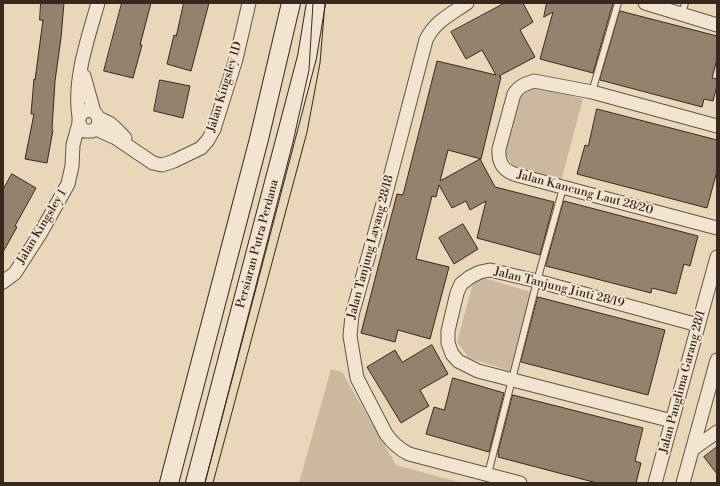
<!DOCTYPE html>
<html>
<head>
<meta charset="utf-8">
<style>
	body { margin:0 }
	#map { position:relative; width:720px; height:486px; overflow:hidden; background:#ead6b8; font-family:"Libre Bodoni",serif }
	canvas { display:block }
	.frame { position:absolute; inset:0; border:4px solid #39281e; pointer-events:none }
</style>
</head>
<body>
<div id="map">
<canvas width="720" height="486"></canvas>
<div class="frame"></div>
</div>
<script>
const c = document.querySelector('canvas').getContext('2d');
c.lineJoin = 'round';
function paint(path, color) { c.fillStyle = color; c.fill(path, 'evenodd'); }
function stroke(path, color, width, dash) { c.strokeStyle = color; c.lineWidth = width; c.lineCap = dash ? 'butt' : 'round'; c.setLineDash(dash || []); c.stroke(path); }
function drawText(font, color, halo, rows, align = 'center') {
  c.font = font + ' "Libre Bodoni",serif'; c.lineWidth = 4; c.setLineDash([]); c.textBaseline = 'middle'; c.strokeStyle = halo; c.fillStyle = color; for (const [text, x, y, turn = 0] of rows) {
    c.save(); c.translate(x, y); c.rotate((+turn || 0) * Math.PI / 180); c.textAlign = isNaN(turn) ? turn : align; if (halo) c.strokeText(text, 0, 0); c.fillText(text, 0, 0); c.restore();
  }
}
paint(new Path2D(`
	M534 86 583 99 561 181 514 167 505 154 521 97Z
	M481 277 531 292 510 371 469 358 457 342 473 283Z
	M331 369 342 372 396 465 462 483H299Z`), '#ccb89e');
const building = new Path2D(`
	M41 3H64L61 38 55 81 52 129 53 130 47 163 25 159 34 114H31L34 79 35 80 43 20H40Z
	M122 3H151L140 45H142L133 78 104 71Z
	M184 3H209L191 71 167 64 174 35 176 36Z
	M505 3H523L533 22 520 30 535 57 499 76 501 77 481 159 448 150 440 181 480 159 495 187 554 202 540 255 477 238 486 201 470 210 466 201 452 208 439 185 436 197 432 196 416 259 449 267 430 339 398 330 395 342 361 333 397 194 403 195 437 61 496 75 482 50 466 59 451 32Z
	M547 3H613L593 73 540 59 553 12 544 17Z
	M620 11 717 36V59L712 78 717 79V86L713 101 704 99 702 107 600 80Z
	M160 80 190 86 183 118 154 111Z
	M597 109 717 140V171L707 208 577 174 585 145 588 146Z
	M12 174 36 188 15 226 17 227 3 252V190Z
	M564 201 698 236 690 266 684 264 676 294 652 288 651 293 546 266Z
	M463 224 478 249 454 264 439 238Z
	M538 297 665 330 648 395 521 362Z
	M432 345 448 374 420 390 429 406 401 423 367 367 395 350 402 362Z
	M453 378 504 393 489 452 426 434 434 407 444 410Z
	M513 395 643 428 635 461 641 463 636 483H597L498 457 499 454H498Z
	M717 447V474L704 457Z`);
paint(building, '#95826e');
stroke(building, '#39281e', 1);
const lane = new Path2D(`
	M682 14 685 3
	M592 92 618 3
	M488 474 537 281 563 188`);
const street = new Path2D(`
	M467 3C451 14 434 22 426 40L386 193 352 315 350 336 357 378 386 434C393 444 399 449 409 454L520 483
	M645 3 717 25
	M84 76 94 112
	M79 117C73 80 88 38 98 3
	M99 118 98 127 92 131H85C74 124 79 108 92 111 95 112 96 114 98 117 101 120 106 121 109 123 115 127 120 133 125 138
	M717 126 592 92 534 81C525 84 519 86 514 94L499 149C498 163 503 171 517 175L717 228
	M96 129 116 138 153 163 162 165 174 161 201 148 208 140 214 129 236 59 249 3
	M3 282 15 273 24 259 40 234 68 184 72 166 73 145 79 123
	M672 421 478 371 458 361 452 354 448 343V331L457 293 461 284 470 277 480 272 490 270 537 281 698 325
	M693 449 717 432
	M655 483 717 257
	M683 483 717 360`);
const secondary = new Path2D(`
	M169 483 259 139 291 3
	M195 483 307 57 316 3`);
stroke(lane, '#655444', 8);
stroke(street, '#655444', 15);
stroke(secondary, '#39281e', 20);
stroke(lane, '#f1e4d1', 6);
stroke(street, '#f1e4d1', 13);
stroke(secondary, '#f1e4d1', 18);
stroke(new Path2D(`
	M205 483 293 142 309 70 313 3
	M213 483 307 132 320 63 325 3`), '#39281e', 1);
drawText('12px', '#39281e', '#f1e4d1', [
	["Jalan Kingsley 1D",225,87,-73],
	["Jalan Kancung Laut 28/20",585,193,15],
	["Jalan Kingsley 1",42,227,-59],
	["Persiaran Putra Perdana",258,244,-75],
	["Jalan Tanjung Layang 28/18",371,247,-75],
	["Jalan Tanjung Jinti 28/19",559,288,14],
	["Jalan Panglima Garang 28/1",683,382,-75]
]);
</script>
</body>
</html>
